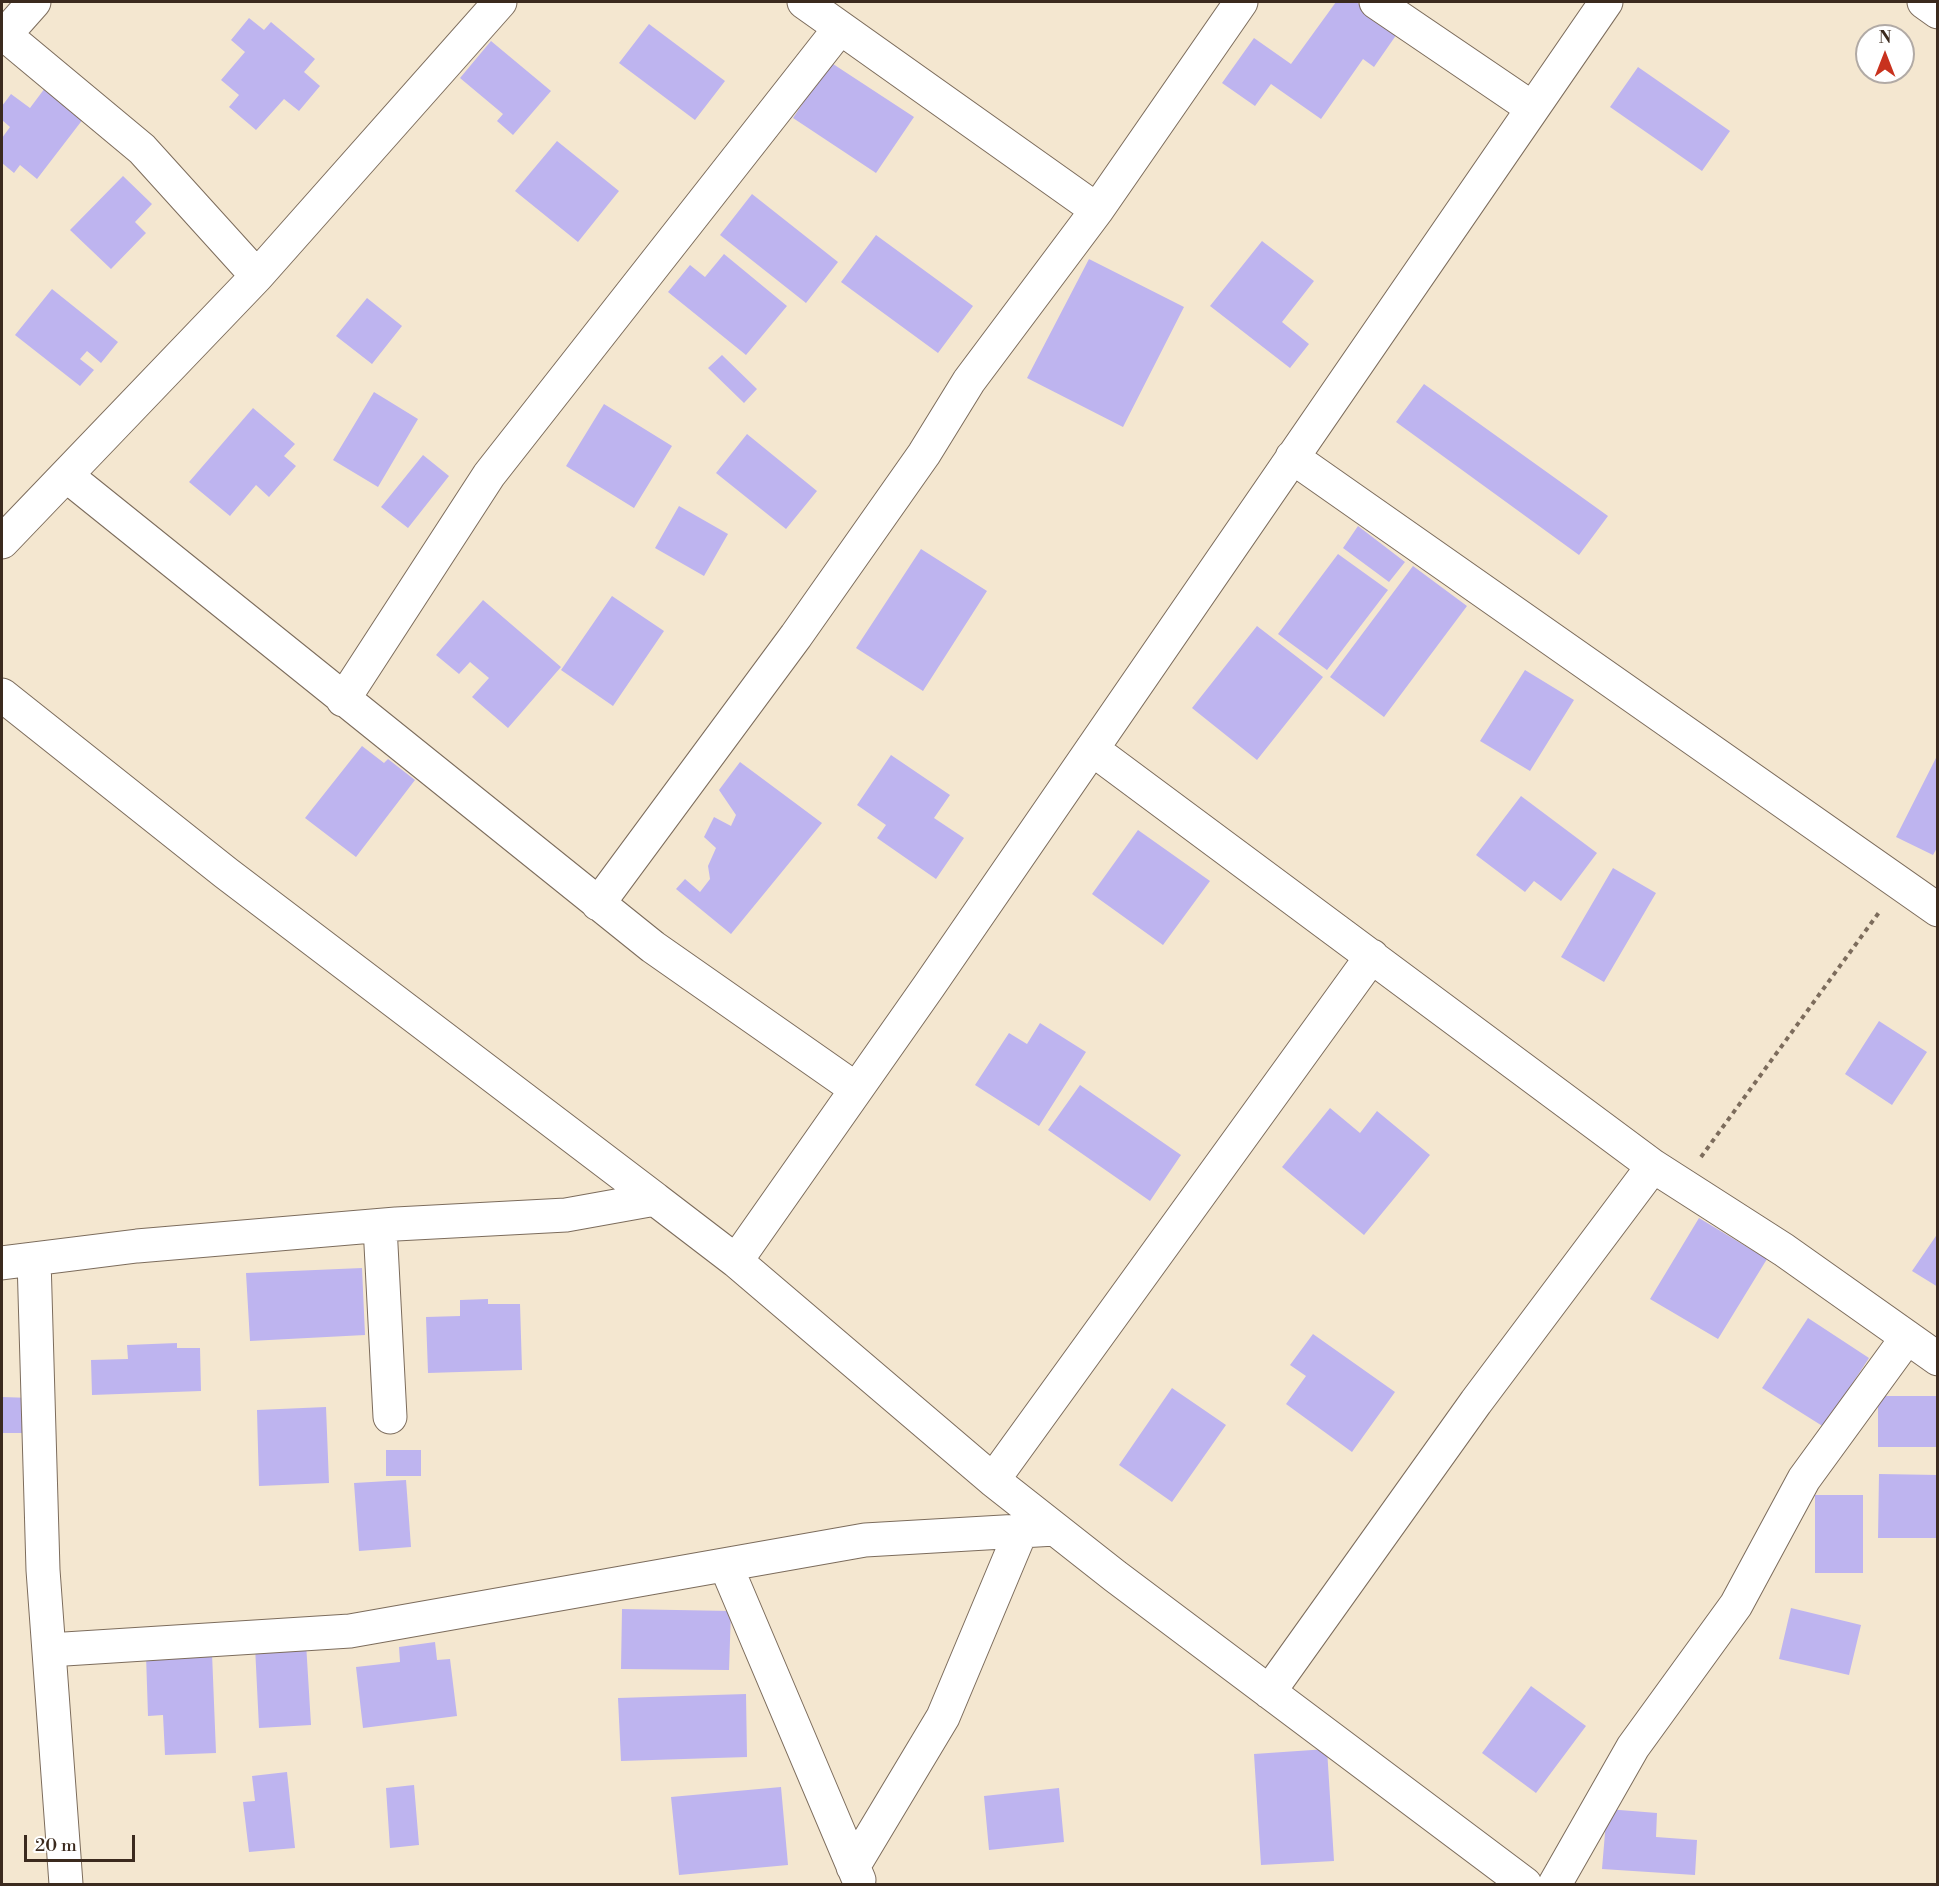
<!DOCTYPE html>
<html>
<head>
<meta charset="utf-8">
<style>
	body { margin:0 }
	#map { position:relative; width:1939px; height:1886px; overflow:hidden; background:#f4e7d0; font-family:"Libre Bodoni",serif }
	canvas { display:block }
	.frame { position:absolute; inset:0; border:3px solid #3b2a1e; pointer-events:none }
	.north { position:absolute; left:1855px; top:24px; width:60px; height:60px; box-sizing:border-box; background:#fff; border:2px solid #b1aaa5; border-radius:50%; rotate:0deg; font-size:16px; font-weight:700; line-height:24px; text-align:center; color:#3b2a1e }
	.north::after { content:''; display:block; margin:auto; width:21px; height:27px; background:#c8321e; clip-path:polygon(50% 0,100% 100%,50% 72%,0 100%) }
	.scale { position:absolute; left:24px; top:1835px; width:111px; height:27px; box-sizing:border-box; border:3px solid #3b2a1e; border-top:0; padding-left:8px; font-size:18px; line-height:21px; white-space:nowrap; color:#3b2a1e; -webkit-text-stroke:4px #fff; paint-order:stroke }
</style>
</head>
<body>
<div id="map">
<canvas width="1939" height="1886"></canvas>
<div class="frame"></div>
<div class="north">N</div>
<div class="scale">20 m</div>
</div>
<script>
const c = document.querySelector('canvas').getContext('2d');
c.lineJoin = 'round';
function paint(path, color) { c.fillStyle = color; c.fill(path, 'evenodd'); }
function stroke(path, color, width, dash) { c.strokeStyle = color; c.lineWidth = width; c.lineCap = dash ? 'butt' : 'round'; c.setLineDash(dash || []); c.stroke(path); }
paint(new Path2D(`
	M1336 2H1356L1399 31 1374 67 1363 59 1321 119 1271 84 1255 106 1222 83 1254 38 1291 64Z
	M249 18 264 30 271 22 315 59 304 72 320 86 299 111 284 99 256 130 229 107 239 95 221 80 245 52 231 40Z
	M649 24 725 81 695 120 619 63Z
	M491 41 551 91 513 135 497 121 503 114 460 78Z
	M830 62 914 117 876 173 793 118Z
	M1638 67 1730 131 1702 171 1610 107Z
	M51 80 90 110 37 179 20 165 14 173 2 163V138L10 127 2 120V106L11 94 30 108Z
	M557 141 619 191 578 242 515 191Z
	M123 176 152 204 135 222 146 233 111 269 70 230Z
	M752 194 838 262 806 303 720 235Z
	M876 235 973 306 938 353 841 282Z
	M1262 241 1314 281 1282 322 1309 344 1290 368 1210 306Z
	M724 254 787 306 746 355 668 292 690 265 705 277Z
	M1089 259 1184 307 1123 427 1027 378Z
	M52 289 118 342 101 363 87 351 80 359 94 370 80 386 15 335Z
	M367 298 402 326 372 364 336 336Z
	M722 355 757 389 744 403 708 368Z
	M1424 384 1608 516 1579 555 1396 422Z
	M374 392 418 419 378 487 333 460Z
	M604 404 672 446 634 508 566 466Z
	M253 408 295 444 284 456 296 466 269 497 256 485 230 516 189 482Z
	M747 434 817 491 786 529 716 473Z
	M423 455 449 476 408 528 381 507Z
	M679 506 728 534 704 576 655 548Z
	M1358 526 1405 562 1389 582 1343 548Z
	M921 549 987 591 923 691 856 648Z
	M1338 554 1388 590 1327 670 1278 634Z
	M1413 566 1467 606 1384 717 1330 677Z
	M612 596 664 631 613 706 561 670Z
	M483 600 561 667 508 728 472 697 489 678 470 662 459 674 436 655Z
	M1257 626 1323 677 1257 760 1192 708Z
	M1525 670 1574 700 1530 771 1480 741Z
	M362 746 384 763 388 759 415 780 356 857 305 818Z
	M1938 754V846L1933 855 1896 837Z
	M891 755 950 795 934 818 964 838 936 879 877 838 886 825 857 805Z
	M740 762 822 823 731 934 676 889 685 879 700 892 710 879 708 866 716 848 704 837 714 817 731 826 736 815 719 790Z
	M1521 796 1597 853 1561 901 1534 881 1525 892 1476 855Z
	M1138 830 1210 881 1163 945 1092 894Z
	M1613 868 1656 893 1604 982 1561 957Z
	M1879 1021 1927 1052 1892 1105 1845 1074Z
	M1040 1023 1086 1052 1039 1126 975 1085 1009 1033 1027 1044Z
	M1080 1085 1181 1155 1150 1201 1048 1130Z
	M1330 1108 1360 1133 1377 1111 1430 1155 1364 1235 1282 1167Z
	M1699 1218 1767 1259 1718 1339 1650 1299Z
	M1938 1233V1287L1912 1271Z
	M362 1268 365 1335 250 1341 246 1273Z
	M488 1299V1304H520L522 1370 428 1373 426 1317 460 1316V1300Z
	M1808 1318 1869 1358 1824 1427 1762 1388Z
	M1313 1334 1395 1392 1352 1452 1286 1404 1306 1376 1290 1365Z
	M177 1343V1348H200L201 1391 92 1395 91 1360 128 1359 127 1345Z
	M1172 1388 1226 1425 1172 1502 1119 1465Z
	M1878 1396H1936V1447H1878Z
	M2 1397 32 1398 31 1433H2Z
	M326 1407 329 1483 259 1486 257 1410Z
	M386 1450H421V1476H386Z
	M1879 1474 1938 1475V1538H1878Z
	M406 1480 411 1547 359 1551 354 1483Z
	M1815 1495H1863V1573H1815Z
	M1791 1608 1861 1625 1849 1675 1779 1659Z
	M622 1609 731 1611 729 1670 621 1669Z
	M435 1642 437 1660 450 1659 457 1716 363 1728 356 1667 400 1662 399 1647Z
	M306 1643 311 1725 259 1728 255 1646Z
	M212 1653 216 1753 165 1755 163 1715 148 1716 146 1655Z
	M1531 1686 1586 1726 1536 1793 1482 1753Z
	M746 1694 747 1757 621 1761 618 1698Z
	M1327 1749 1334 1861 1261 1865 1254 1754Z
	M287 1772 295 1848 249 1852 243 1802 255 1801 252 1776Z
	M414 1785 419 1845 390 1848 386 1788Z
	M781 1787 788 1865 679 1875 671 1797Z
	M1059 1788 1064 1842 989 1850 984 1796Z
	M1607 1809 1657 1813 1656 1837 1697 1840 1695 1875 1602 1869Z`), '#beb4ef');
const street = new Path2D(`
	M804 2 1097 210
	M1376 2 1532 108
	M1924 2 1938 12
	M5 35 142 149 257 276
	M2 38 34 2
	M1292 457 1938 910
	M67 476 653 947 856 1089
	M2 542 257 276 500 2
	M2 695 226 873 655 1199 566 1215 396 1224 137 1246 2 1263
	M343 700 489 475 840 28
	M1092 749 1653 1166 1784 1250 1938 1359
	M598 904 796 636 924 454 969 381 1097 210 1241 2
	M655 1199 736 1261 929 986 1606 2
	M380 1226 390 1417
	M34 1259 43 1570 66 1884
	M736 1261 993 1480 1115 1576 1525 1884
	M993 1480 1372 956
	M726 1566 859 1880
	M49 1650 350 1631 865 1540 1055 1529
	M1269 1692 1476 1402 1653 1166
	M853 1867 943 1717 1021 1531
	M1555 1884 1633 1747 1736 1605 1804 1479 1906 1339`);
stroke(street, '#7c6c5c', 35);
stroke(new Path2D(`
	M1701 1157 1880 911`), '#7c6c5c', 4, [4.5, 4.5]);
stroke(street, '#fff', 33);
</script>
</body>
</html>
